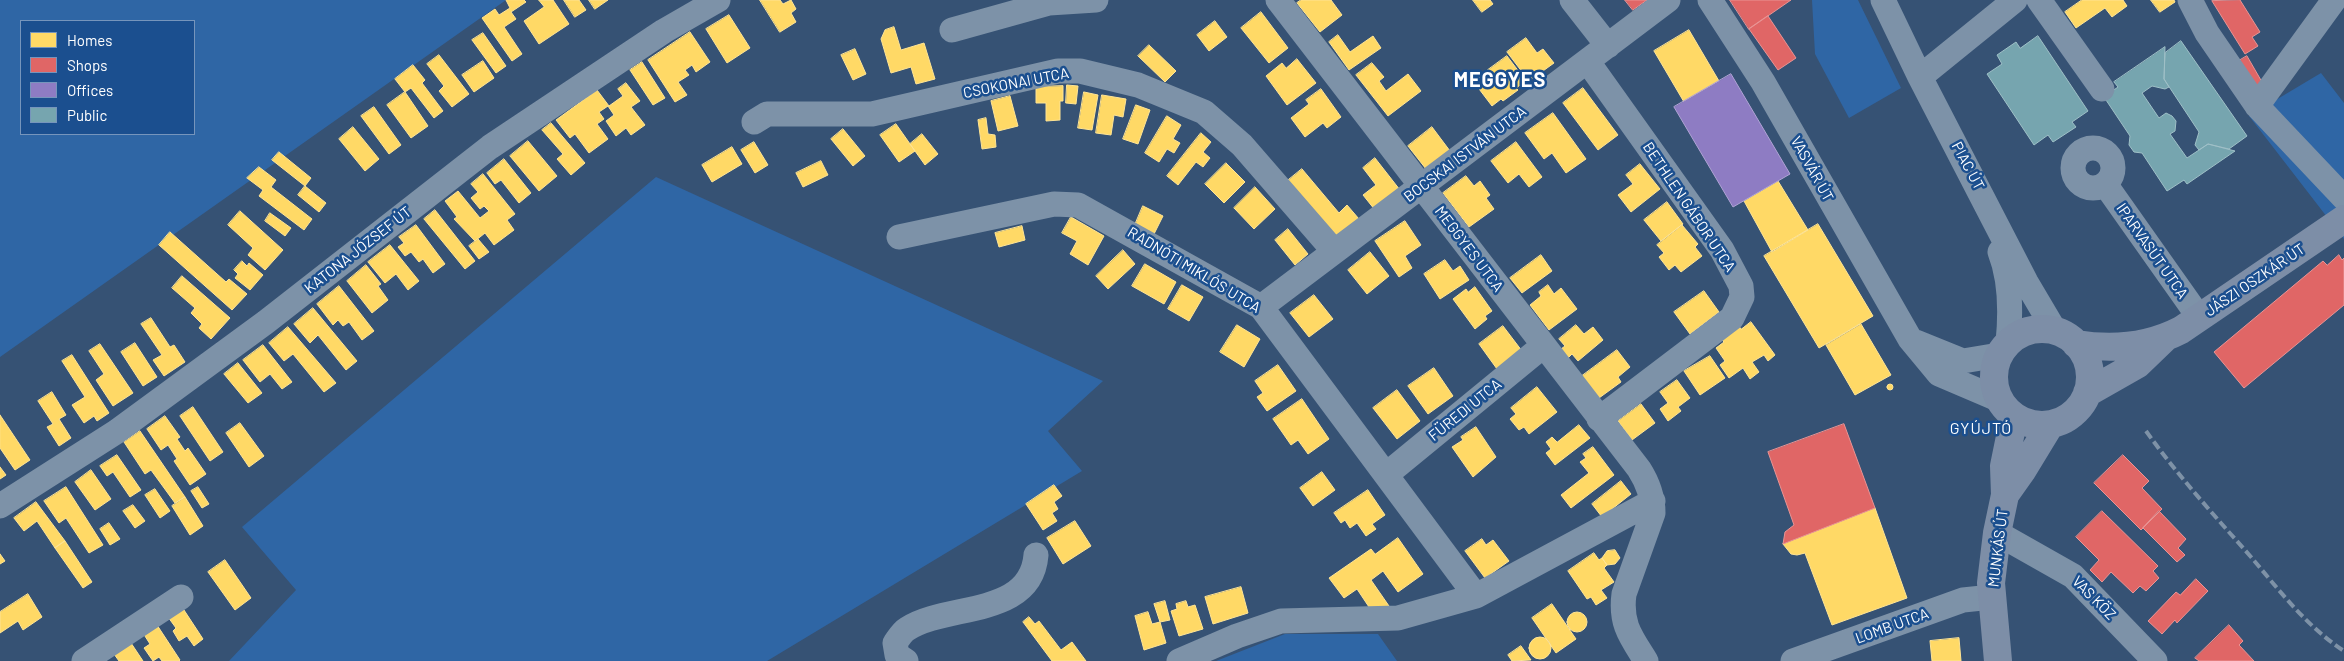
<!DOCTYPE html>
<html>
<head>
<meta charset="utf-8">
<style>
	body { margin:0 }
	#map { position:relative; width:2344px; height:661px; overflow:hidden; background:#365274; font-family:Barlow,sans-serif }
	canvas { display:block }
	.legend { position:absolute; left:20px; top:20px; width:175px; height:115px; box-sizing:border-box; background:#1b4f8f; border:1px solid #7695bc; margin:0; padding:6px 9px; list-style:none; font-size:15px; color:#fff }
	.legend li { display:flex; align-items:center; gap:10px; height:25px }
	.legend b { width:25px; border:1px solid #7695bc }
</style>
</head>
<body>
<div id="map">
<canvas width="2344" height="661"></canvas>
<ul class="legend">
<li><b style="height:14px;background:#ffd966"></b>Homes</li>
<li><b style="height:14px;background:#e06666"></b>Shops</li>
<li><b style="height:14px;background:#8e7cc3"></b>Offices</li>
<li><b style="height:14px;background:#76a5af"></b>Public</li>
</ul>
</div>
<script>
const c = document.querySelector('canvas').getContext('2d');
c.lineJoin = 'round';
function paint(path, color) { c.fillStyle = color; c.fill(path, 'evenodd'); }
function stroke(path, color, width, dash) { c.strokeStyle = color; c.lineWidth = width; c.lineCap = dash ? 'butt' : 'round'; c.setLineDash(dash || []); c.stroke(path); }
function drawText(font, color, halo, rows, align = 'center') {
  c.font = font + ' Barlow,sans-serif'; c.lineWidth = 5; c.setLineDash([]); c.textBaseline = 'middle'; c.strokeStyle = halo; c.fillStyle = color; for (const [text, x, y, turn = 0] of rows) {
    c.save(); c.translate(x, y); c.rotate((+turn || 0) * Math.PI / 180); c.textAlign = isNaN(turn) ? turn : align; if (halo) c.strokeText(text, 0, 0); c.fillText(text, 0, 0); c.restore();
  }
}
paint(new Path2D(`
	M0 0H506L0 357ZM21 21H194V134H21Z
	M1812 0H1858L1901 88 1849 118 1815 54Z
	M2321 73 2344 103V239L2249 116Z
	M656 177 1103 381 1048 431 1082 471 767 661H229L296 590 242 527Z
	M1285 634H1378L1397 661H1216Z`), '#2f66a5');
const homes = new Path2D(`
	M524 0 526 2 511 12 516 19 504 27 522 54 512 61 482 18 495 9 499 15 510 8 506 0Z
	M539 0H553L569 24 539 44 524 21 544 7Z
	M564 0H579L586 10 575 17Z
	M589 0H608L595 9Z
	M760 0H780L783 4 791 0 796 9 791 13 796 22 780 32Z
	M1301 0H1331L1342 15 1320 32 1297 3Z
	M1473 0H1490L1493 4 1482 12Z
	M2082 0H2123L2127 6 2112 17 2105 8 2076 28 2065 12Z
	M2151 0H2174L2175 2 2160 12Z
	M1261 12 1288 48 1269 63 1241 28Z
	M729 15 750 48 727 63 706 29Z
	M1215 21 1227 37 1209 51 1197 35Z
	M894 27 901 50 924 43 935 79 916 84 911 67 891 73 881 39 885 30Z
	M1689 30 1719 81 1684 102 1654 51Z
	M690 32 710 62 696 72 692 65 685 70 689 75 678 82 687 95 675 102 648 60Z
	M483 33 506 66 496 73 472 40Z
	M1338 35 1350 52 1373 36 1381 48 1349 70 1329 42Z
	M1526 38 1537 53 1543 49 1554 63 1529 81 1507 52Z
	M1149 45 1176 71 1165 82 1138 56Z
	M855 49 866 74 853 80 841 55Z
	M439 55 469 94 452 107 439 91 444 86 427 64Z
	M1507 56 1526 81 1516 88 1518 90 1503 101 1501 99 1492 106 1473 81Z
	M1297 59 1316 83 1287 105 1266 76 1282 63 1286 68Z
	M483 61 494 78 474 92 462 75Z
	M642 62 665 98 653 105 630 70Z
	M1372 63 1384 77 1379 81 1386 91 1408 74 1421 91 1388 116 1356 75Z
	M413 65 425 80 422 83 443 111 434 118 411 88 405 92 395 79Z
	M626 83 640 101 631 107 645 125 631 135 626 128 616 136 606 121 614 115 608 106 599 112 604 119 597 124 608 139 589 153 575 134 570 138 556 120 597 90 609 106 623 96 618 89Z
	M1067 85 1078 86 1076 104 1066 103Z
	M1063 86V101H1060V120L1046 121V103H1036V87Z
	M1583 88 1618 135 1598 150 1563 103Z
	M1321 89 1341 117 1327 128 1323 123 1305 137 1291 118 1309 104 1306 100Z
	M405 92 428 126 411 138 387 105Z
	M1084 92 1098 95 1092 130 1078 128Z
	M1102 95 1126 99 1123 117 1114 115 1111 135 1096 133Z
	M1010 96 1018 126 998 131 991 101Z
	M1136 105 1150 110 1138 144 1123 139Z
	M374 107 401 145 389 154 361 116Z
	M1553 113 1586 159 1566 173 1552 153 1544 159 1525 133Z
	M1167 116 1181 125 1173 139 1180 143 1174 153 1167 149 1159 162 1145 153Z
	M986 118 988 134 995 135 996 147 982 149 978 120Z
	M551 123 585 163 571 175 557 159 563 154 542 130Z
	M896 124 915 151 899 162 880 135Z
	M353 127 379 159 365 171 339 139Z
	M1432 127 1450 151 1426 169 1408 146Z
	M843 129 865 156 853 166 831 139Z
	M1201 133 1211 142 1203 152 1210 158 1203 167 1196 162 1178 185 1167 176Z
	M922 134 938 154 925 165 910 144Z
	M528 141 557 176 539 191 510 156Z
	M754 142 768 165 755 173 741 150Z
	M1516 142 1542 177 1529 187 1519 174 1508 183 1491 161Z
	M732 147 742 164 712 182 702 165Z
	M279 152 311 178 305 186 272 160Z
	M1375 158 1400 190 1375 210 1363 195 1376 185 1363 168Z
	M504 159 531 193 519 203 501 180 495 184 487 173Z
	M821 161 828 175 803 187 796 173Z
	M1226 163 1245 182 1224 203 1205 184Z
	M1640 164 1660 189 1631 212 1618 195 1633 184 1626 175Z
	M259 167 276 180 271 187 312 219 304 230 259 196 263 190 247 178Z
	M1302 169 1339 213 1347 205 1359 219 1339 236H1330L1286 182Z
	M483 174 515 214 507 220 514 230 494 245 485 233 475 241 454 219 457 217 445 201 458 191 480 218 489 211 484 206 480 209 471 198 478 192 471 184Z
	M1466 176 1474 186 1480 181 1490 195 1486 198 1494 209 1469 227 1443 193Z
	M1778 181 1808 230 1772 252 1744 201Z
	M305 186 326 203 319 212 298 195Z
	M1255 187 1275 209 1254 229 1234 208Z
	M1667 202 1683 224 1661 241 1644 220Z
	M1143 206 1163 216 1154 234 1135 225Z
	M435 210 475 261 465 269 424 219Z
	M240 211 283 250 265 270 248 255 253 248 228 225Z
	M270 213 291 228 285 236 265 221Z
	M1071 217 1104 236 1088 265 1070 254 1077 241 1062 233Z
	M1405 221 1421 245 1405 256 1412 268 1399 277 1375 241Z
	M1818 224 1873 316 1819 348 1764 256Z
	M416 225 445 264 433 273 423 259 419 262 411 252 405 256 398 247 404 243 399 237Z
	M1682 225 1698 244 1695 247 1702 256 1681 272 1675 265 1669 270 1659 257 1664 253 1657 245Z
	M1022 226 1025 240 999 247 995 233Z
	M1288 229 1308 254 1295 265 1275 240Z
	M170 232 226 282 229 279 247 294 232 310 159 245Z
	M478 239 489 252 479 259 469 246Z
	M390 245 419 281 408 290 396 274 385 283 368 262Z
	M1123 250 1135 264 1108 289 1096 276Z
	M1370 252 1389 276 1367 294 1348 270Z
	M1541 255 1552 271 1522 293 1510 278Z
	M1445 260 1453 271 1460 266 1469 280 1440 299 1424 274Z
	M242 261 247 266 249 263 263 275 250 290 235 278 238 274 234 270Z
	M1145 264 1176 282 1164 304 1132 286Z
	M366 265 381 284 378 286 388 300 372 313 347 281Z
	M182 276 230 318 211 339 199 328 202 324 191 313 195 308 172 288Z
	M1182 285 1203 297 1189 321 1168 309Z
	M1548 285 1554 294 1561 288 1577 309 1549 330 1530 305 1541 296 1539 292Z
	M339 286 374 331 362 340 349 322 343 326 338 320 333 325 317 304Z
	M1475 287 1492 311 1485 316 1487 319 1475 329 1453 299 1466 289 1468 292Z
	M1704 291 1719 312 1690 334 1674 312Z
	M1314 295 1333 319 1309 337 1290 313Z
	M313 308 357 361 346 370 318 335 310 343 294 324Z
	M151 318 170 347 174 345 185 362 164 376 153 360 162 355 141 324Z
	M1751 322 1775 355 1768 361 1764 355 1752 362 1759 372 1750 379 1743 368 1729 378 1720 365 1725 361 1716 348 1724 342 1720 338 1738 325 1741 329Z
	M1861 324 1891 375 1855 395 1826 345Z
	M1237 325 1260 339 1244 367 1220 352Z
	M1576 325 1584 334 1593 327 1603 340 1578 361 1572 354 1568 358 1561 349 1565 346 1559 339Z
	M1503 326 1522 351 1497 369 1479 344Z
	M288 327 336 383 324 392 293 354 284 361 269 343Z
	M135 343 157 377 143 386 121 352Z
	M100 344 133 393 113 406 96 380 104 374 89 351Z
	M263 345 292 382 282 389 270 374 260 382 243 360Z
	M1617 350 1630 367 1618 377 1621 382 1599 398 1582 376Z
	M72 355 109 413 97 421 94 416 84 423 72 405 85 397 62 361Z
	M1710 356 1725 378 1700 395 1684 371Z
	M238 363 262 393 248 403 224 374Z
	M1278 365 1296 391 1267 411 1257 397 1263 393 1255 381Z
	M1434 368 1453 396 1428 414 1408 386Z
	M1677 380 1690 398 1678 407 1681 411 1668 421 1660 409 1668 403 1660 392Z
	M1887 387a3 3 0 1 1 6 0a3 3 0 1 1-6 0Z
	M1537 387 1557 412 1529 434 1524 427 1519 430 1510 419 1516 414 1511 408Z
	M1397 390 1420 421 1397 439 1373 408Z
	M52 392 66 415 59 419 71 438 59 446 47 427 53 424 38 401Z
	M1302 399 1329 439 1308 454 1298 440 1291 445 1273 419Z
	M1641 404 1655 423 1632 440 1618 421Z
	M193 407 223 452 210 461 180 416Z
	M0 415 30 460 15 470 0 448Z
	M165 416 180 437 177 439 185 451 188 448 206 474 190 485 174 461 177 459 168 445 161 450 147 429Z
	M240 423 264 456 249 467 226 433Z
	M1579 425 1590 438 1555 465 1546 453 1551 449 1546 442 1552 437 1557 442Z
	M1476 427 1496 457 1473 477 1452 447 1463 440 1461 437Z
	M140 431 185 497 175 503 151 470 145 474 124 442Z
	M1593 447 1614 475 1571 508 1561 495 1589 473 1580 462 1586 458 1583 454Z
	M117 455 141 490 130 497 113 472 107 476 100 466Z
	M0 467 6 475 0 479Z
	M91 470 111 499 95 510 75 482Z
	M1322 472 1335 490 1313 506 1300 488Z
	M1621 481 1631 494 1602 517 1592 504Z
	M1054 485 1062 496 1054 502 1058 509 1052 513 1057 521 1043 530 1026 504Z
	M66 487 103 545 89 553 66 518 59 523 44 501Z
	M198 487 209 504 202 508 191 491Z
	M155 489 170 511 160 518 145 495Z
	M1368 490 1385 515 1372 524 1376 529 1366 536 1357 523 1350 528 1345 520 1341 523 1334 513Z
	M185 497 203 526 190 535 172 506Z
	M36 502 65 541 55 548 37 521 24 531 14 518Z
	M133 505 145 521 135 528 123 511Z
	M1875 508 1907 598 1832 625 1805 553 1797 555 1791 554 1783 544Z
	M1075 521 1091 546 1063 564 1047 538Z
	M109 523 120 539 110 545 100 529Z
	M1398 538 1423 574 1398 592 1383 571 1371 580 1389 606 1375 616 1357 589 1344 598 1329 578 1371 549 1375 554Z
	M1482 539 1486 545 1493 540 1509 561 1485 578 1465 551Z
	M65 541 92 582 83 588 55 548Z
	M1615 550 1620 558 1615 564 1607 565 1602 558 1607 551Z
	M1594 553 1599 560 1602 558 1607 565 1604 568 1614 582 1601 590 1607 598 1596 605 1591 597 1587 599 1568 571Z
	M0 554 5 561 0 564Z
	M225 560 251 598 235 610 208 572Z
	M1241 587 1248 613 1213 624 1205 597Z
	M28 594 42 617 23 630 18 621 0 633V612Z
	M1165 601 1170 620 1160 622 1154 604Z
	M1186 601 1188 607 1195 605 1203 629 1179 636 1171 611 1177 609 1176 604Z
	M1552 604 1576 639 1556 653 1532 618Z
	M182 607 203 639 194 646 187 636 179 641 173 631 176 628 168 617Z
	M1567 622a10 10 0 1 1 20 0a10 10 0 1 1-20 0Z
	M1148 612 1152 624 1160 622 1166 643 1144 650 1135 616Z
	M1029 617 1035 624 1039 621 1061 650 1072 642 1086 661H1052L1023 622Z
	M157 625 180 660 179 661H162L159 657 153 661 144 648 150 644 143 633Z
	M1529 648a11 11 0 1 1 22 0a11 11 0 1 1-22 0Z
	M1959 638 1961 661H1932L1930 641Z
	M131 643 143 661H119L114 654Z
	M1521 646 1531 660 1512 661 1508 655Z`);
paint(homes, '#ffd966');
stroke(homes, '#ffe494', 1);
const shops = new Path2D(`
	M1625 0H1647L1633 10Z
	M1730 0H1791L1749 29Z
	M2240 0 2260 32 2252 37 2258 46 2245 54 2212 1Z
	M1768 16 1796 58 1778 70 1749 29Z
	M2247 56 2262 82 2253 89 2237 62Z
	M2339 255 2342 260 2344 258V305L2244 388 2214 352 2323 261 2327 265Z
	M1844 424 1875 508 1783 544 1785 532 1794 525 1768 452Z
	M2123 455 2149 481 2142 488 2162 509 2141 530 2094 483Z
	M2102 511 2158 566 2153 571 2159 578 2146 591 2140 586 2133 593 2111 572 2102 582 2090 570 2099 560 2076 537Z
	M2159 511 2186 539 2178 548 2185 555 2177 562 2143 528Z
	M2196 579 2208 591 2177 623 2175 620 2162 634 2148 621 2176 592 2180 595Z
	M2229 625 2243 641 2239 645 2254 661H2199L2195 658Z`);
paint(shops, '#e06666');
stroke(shops, '#e99494', 1);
const offices = new Path2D(`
	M1731 74 1790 174 1733 207 1674 107Z`);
paint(offices, '#8e7cc3');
stroke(offices, '#b0a3d5', 1);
const public = new Path2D(`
	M2038 36 2088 111 2072 122 2076 127 2053 142 2048 135 2034 145 1987 74 2002 64 1997 55 2016 42 2020 48Z
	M2181 41 2247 136 2229 149 2208 144 2199 150 2195 145 2199 132 2164 79 2165 53Z
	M2165 47 2164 79 2169 87 2165 89 2152 86 2142 93 2159 118 2166 113 2172 116 2176 121 2175 131 2170 134 2187 158 2208 144 2235 151 2187 184 2184 180 2167 191 2142 153 2134 152 2129 145 2130 136 2104 97 2118 87 2114 82Z`);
paint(public, '#76a5af');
stroke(public, '#9fc0c7', 1);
stroke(new Path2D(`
	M1278 0 1639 469C1648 483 1653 496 1653 513L1624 594C1620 624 1631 637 1646 661
	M1572 0 1608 46
	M1710 0 1763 82 1910 339 1939 374 2000 400
	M1883 0 1920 77 2026 282 2055 331
	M2039 0 2102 89
	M2190 0 2207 33 2257 106 2344 198
	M952 30 1049 3 1096 0
	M1588 62 1722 250 1741 286 1742 297 1732 318 1599 419
	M1920 77 2015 0
	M2257 106 2334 0
	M754 122 767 114H872L1058 71H1080L1138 85 1204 112 1242 145 1334 251
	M2073 168a20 20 0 1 1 40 0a20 20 0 1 1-40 0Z
	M2105 184 2199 317
	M899 237 1054 204 1078 205 1261 307 1476 596
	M2000 252C2011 280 2011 313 2008 343
	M1261 307 1668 0
	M1916 342 1963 361 1999 355
	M1387 474 1543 346
	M0 506 116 432 266 322 490 147 664 31 718 0
	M1997 533 2073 576 2155 661
	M84 661 181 597
	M906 661 897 655 895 643C898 639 902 632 907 629 947 603 1031 618 1036 555
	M1179 661 1237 636 1281 621 1398 618 1476 596 1653 501
	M1793 661 1963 600 1992 597`), '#7d92a8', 25);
stroke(new Path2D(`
	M1994 377a48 48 0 1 1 96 0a48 48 0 1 1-96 0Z
	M2076 344C2112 350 2148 347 2181 330L2344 219
	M2087 393 2138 364 2165 338
	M2005 495 2022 471 2050 425
	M1998 661 1991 583 1997 533 2005 495 2004 466 2014 417`), '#7d8ea7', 28);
stroke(new Path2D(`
	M2146 431C2178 476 2215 516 2251 557 2279 590 2307 627 2344 651`), '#7e92a7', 4, [9, 4]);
drawText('15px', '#fff', '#1b4f8f', [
	["CSOKONAI UTCA",1016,83,-11],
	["BOCSKAI ISTVÁN UTCA",1465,154,-37],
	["PIAC ÚT",1968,166,62],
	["VASVÁR ÚT",1812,169,61],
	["BETHLEN GÁBOR UTCA",1689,207,56],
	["MEGGYES UTCA",1469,249,53],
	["KATONA JÓZSEF ÚT",358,250,-38],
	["IPARVASÚT UTCA",2152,251,55],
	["RADNÓTI MIKLÓS UTCA",1194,270,31],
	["JÁSZI OSZKÁR ÚT",2255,280,-34],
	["FÜREDI UTCA",1465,410,-39],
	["MUNKÁS ÚT",1998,548,-83],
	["VAS KÖZ",2094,598,45],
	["LOMB UTCA",1892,626,-20]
]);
c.letterSpacing = '1px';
drawText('16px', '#fff', '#1b4f8f', [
	["GYÚJTÓ",1981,429]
]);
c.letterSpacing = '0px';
c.letterSpacing = '1px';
drawText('bold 20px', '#fff', '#1b4f8f', [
	["MEGGYES",1500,80]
]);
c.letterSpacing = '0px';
</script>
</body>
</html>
